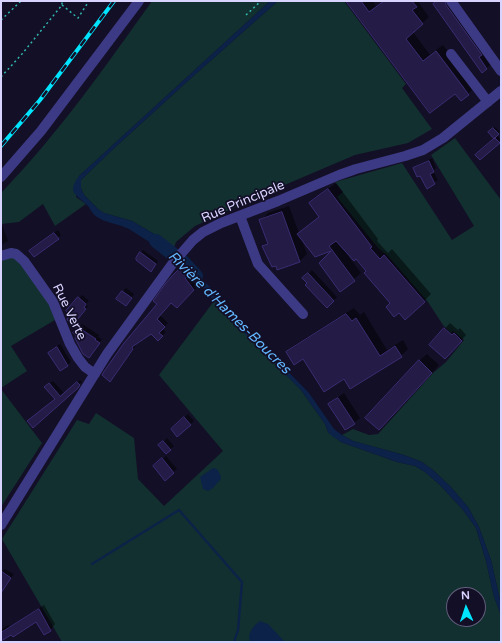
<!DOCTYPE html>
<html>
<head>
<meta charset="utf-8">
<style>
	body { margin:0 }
	#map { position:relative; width:502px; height:643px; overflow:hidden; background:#130f26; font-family:"Varela Round",sans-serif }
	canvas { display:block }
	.frame { position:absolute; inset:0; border:2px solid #d9d4ff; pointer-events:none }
	.north { position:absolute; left:446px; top:587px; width:40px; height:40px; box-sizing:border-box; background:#130f26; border:1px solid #625e7d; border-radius:50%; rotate:357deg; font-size:11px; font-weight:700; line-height:16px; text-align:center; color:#d9d4ff }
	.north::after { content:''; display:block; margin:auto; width:14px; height:18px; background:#00e5ff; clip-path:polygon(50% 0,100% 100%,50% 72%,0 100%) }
</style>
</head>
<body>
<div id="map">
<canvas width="502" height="643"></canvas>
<div class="frame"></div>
<div class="north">N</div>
</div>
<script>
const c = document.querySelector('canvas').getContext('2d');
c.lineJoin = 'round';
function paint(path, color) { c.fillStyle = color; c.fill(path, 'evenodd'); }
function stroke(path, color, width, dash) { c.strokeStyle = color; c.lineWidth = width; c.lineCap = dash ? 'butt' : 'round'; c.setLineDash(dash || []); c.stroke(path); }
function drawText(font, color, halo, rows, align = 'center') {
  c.font = font + ' "Varela Round",sans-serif'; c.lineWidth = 3.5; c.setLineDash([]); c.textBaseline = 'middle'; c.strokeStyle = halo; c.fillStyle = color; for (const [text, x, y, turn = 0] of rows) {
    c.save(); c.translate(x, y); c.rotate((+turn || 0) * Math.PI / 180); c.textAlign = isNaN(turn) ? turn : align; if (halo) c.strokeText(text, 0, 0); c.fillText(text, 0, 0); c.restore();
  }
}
paint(new Path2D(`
	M152 1H270L79 176 76 197 86 204 55 226 43 204 19 222 1 224V193C58 134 105 67 152 1Z
	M278 1H344L406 84 402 88 432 129 408 143 355 155 280 187 195 226 176 242 174 248 161 238 132 221 104 213 98 209 84 195 81 188V180L111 151 190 79Z
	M455 138 501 200V604L491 560 479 527 468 507 450 486 433 470 422 462 404 455 353 441 342 435 353 429 369 435 378 434 433 373 446 362 464 340 453 331 451 333 443 325 428 302 388 256 378 248 337 197 343 192 335 182 402 163 452 240 474 226 431 155Z
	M1 253 18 259 48 301 55 320 11 346 27 371 1 388Z
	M214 301 301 390 325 424 328 432 341 442 397 462 415 466 425 472 440 485 463 510 476 528 486 561 494 597 501 615V642H62L2 539 77 420 89 424 96 413 134 438 138 479 164 506 223 451 159 375ZM454 595H478V619H454Z
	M1 389 42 443 1 507Z`), '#12302f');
paint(new Path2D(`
	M270 1H278L190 79 111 151 81 180V188L84 195 98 209 104 213 132 221 161 238 174 248 169 254C155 246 142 237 129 229 119 224 106 223 97 217 92 214 91 209 87 205 75 194 67 192 79 176Z
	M184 261 209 286 233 315 309 393 334 429 342 435 353 441 404 455 422 462 433 470 450 486 468 507 479 527 491 560 501 604V615L494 597 486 561 476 528 463 510 440 485 425 472 415 466 397 462 341 442 332 436 328 432 325 424 301 390 235 324 216 304 190 272 180 264Z
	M213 468 217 469 220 474 221 479 213 488 208 491 203 489 200 477Z
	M260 621 268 624 285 642H250C247 633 253 626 260 621Z`), '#0c2248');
paint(new Path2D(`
	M348 1H373L376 6 383 1H421L419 3 429 17 413 32 430 55 434 51 462 88H465L436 50 443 45 475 87 468 94 455 93Z
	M433 1H452L492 63 487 68 483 71Z
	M495 127 500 132 497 135 501 140 479 152 496 138 490 132Z
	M432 158 436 168 433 171 438 180 428 187 420 175 414 168 418 165Z
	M336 183 378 239 377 241 388 253 392 249 431 294 424 301 391 303 356 258 351 256 349 257 361 273 341 290 327 256 334 249 315 256 301 238 307 254 300 261 276 264 264 246 268 242 261 220 268 213 289 206 299 233 320 216 310 204 318 196Z
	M1 225H2L8 241 1 245Z
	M58 230 61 235 58 238 34 248Z
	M143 250 158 261 153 268 141 253Z
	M187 263 193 269 188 274 198 286 177 307 171 302 160 315 168 323 162 329 166 332 158 340 151 333 136 344V345L110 381 159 304 178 271Z
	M312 270 337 297 327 307 304 278Z
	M126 288 134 294 129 302 117 299Z
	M82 295 89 301 86 304 88 306 73 324 71 315 67 311Z
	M354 308 360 315 364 312 387 350 403 340 408 349 401 356 344 378 303 358 287 352 295 345Z
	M450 323 458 330 460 328 466 335 450 353 430 345Z
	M82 324 99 335 98 337 102 339 92 354 78 336 74 333Z
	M60 344 71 362 60 370 52 350Z
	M427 354 439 365 386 422 419 361Z
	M80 380 82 382 53 409 51 412 33 427 56 398 46 387 53 381 64 393Z
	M344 393 360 418 354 423 329 404Z
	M188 414 194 421 178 435 172 429Z
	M167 438 174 446 166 453 160 446Z
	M166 456 177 469 165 479 154 467Z
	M5 569 14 574 1 591V573Z
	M44 605 55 624 50 630 36 621 1 639V630L8 625 10 627Z`), '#0007');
stroke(new Path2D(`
	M92 564 179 510 242 582 238 630 234 642`), '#0c2248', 2.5);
stroke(new Path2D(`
	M156 241 183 262 196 276`), '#0c2248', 14);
const building = new Path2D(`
	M346 1H361L369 12 384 1H412L417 7 412 10 423 24 406 39 423 61 436 51 469 95 461 101 455 94 430 113Z
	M437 1H445L446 5 482 55 479 57 487 69 482 73 433 4Z
	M493 128 499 134 494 139 488 132Z
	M495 138 500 143 480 160 475 155Z
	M429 161 434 172 430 174 435 184 427 189 420 176 417 177 413 168Z
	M328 189 372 247 370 248 380 259 384 255 425 302 405 320 399 313 394 317 386 307 390 303 364 273 366 271 356 259 354 261 336 241 329 246 355 281 340 292 319 263 331 251 315 257 297 234 319 217 309 203Z
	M282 212 300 262 277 270 276 266 272 267 262 246 268 244 259 220Z
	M54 233 59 239 34 257 29 251Z
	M140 252 156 264 151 272 136 260V258Z
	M183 266 190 274 185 278 194 290 177 308 171 303 157 319 165 327 159 333 163 336 158 341 151 334 132 347 133 349 110 382 102 375 103 373 124 343 157 304 153 301 165 284 173 275Z
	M308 273 334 301 327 308 305 285 307 283 302 278Z
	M122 291 132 298 126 306 116 299Z
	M78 297 86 304 84 308 86 309 73 325 68 321 67 319 70 315 66 311Z
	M346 314 352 321 356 318 380 356 395 346 402 357 350 389 344 379 324 392 303 359 294 365 286 352Z
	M78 327 96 339 95 340 100 343 89 358 83 354 75 338 76 336 73 333Z
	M444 328 452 335 454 333 462 341 445 359 429 345Z
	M57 347 68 366 60 371 48 353Z
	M419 360 432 373 379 430 365 418Z
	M77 382 80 385 78 388 33 428 27 421 55 399 44 387 49 383 60 396Z
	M338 398 355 424 345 430 328 404Z
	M184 417 191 425 177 437 171 429Z
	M163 441 171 450 166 454 158 445Z
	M162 458 174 473 165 481 153 466Z
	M1 571 11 578 1 593Z
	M39 609 51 631 44 635 36 622 13 637 11 635 1 641V633Z`);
paint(building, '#241b47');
stroke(building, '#3b2d73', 1);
stroke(new Path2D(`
	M62 5 78 18 89 1
	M246 15 261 1
	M1 20 21 1
	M1 77 22 54 62 5V1`), '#2fb8b0', 1.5, [2, 3]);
stroke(new Path2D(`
	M451 1 501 71
	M451 54 488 102
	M1 177 41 131 139 1
	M240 216 258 264 303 314
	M1 256 11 253 16 254 24 261 53 302 70 344 78 358 85 367 95 374
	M1 525 107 354 173 263 193 240 203 232 221 223 278 201 339 175 356 169 405 156 423 150 443 138 501 91`), '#3d3a85', 10);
const rail = new Path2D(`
	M1 146 40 100 114 1`);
stroke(rail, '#00e5ff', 4);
stroke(rail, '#130f26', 2.5, [8]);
drawText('13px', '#d9d4ff', '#130f26', [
	["Rue Principale",243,202,-23],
	["Rue Verte",69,312,64]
]);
drawText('italic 14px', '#62b6ff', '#130f26', [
	["Rivière d'Hames-Boucres",229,313,45]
]);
</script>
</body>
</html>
